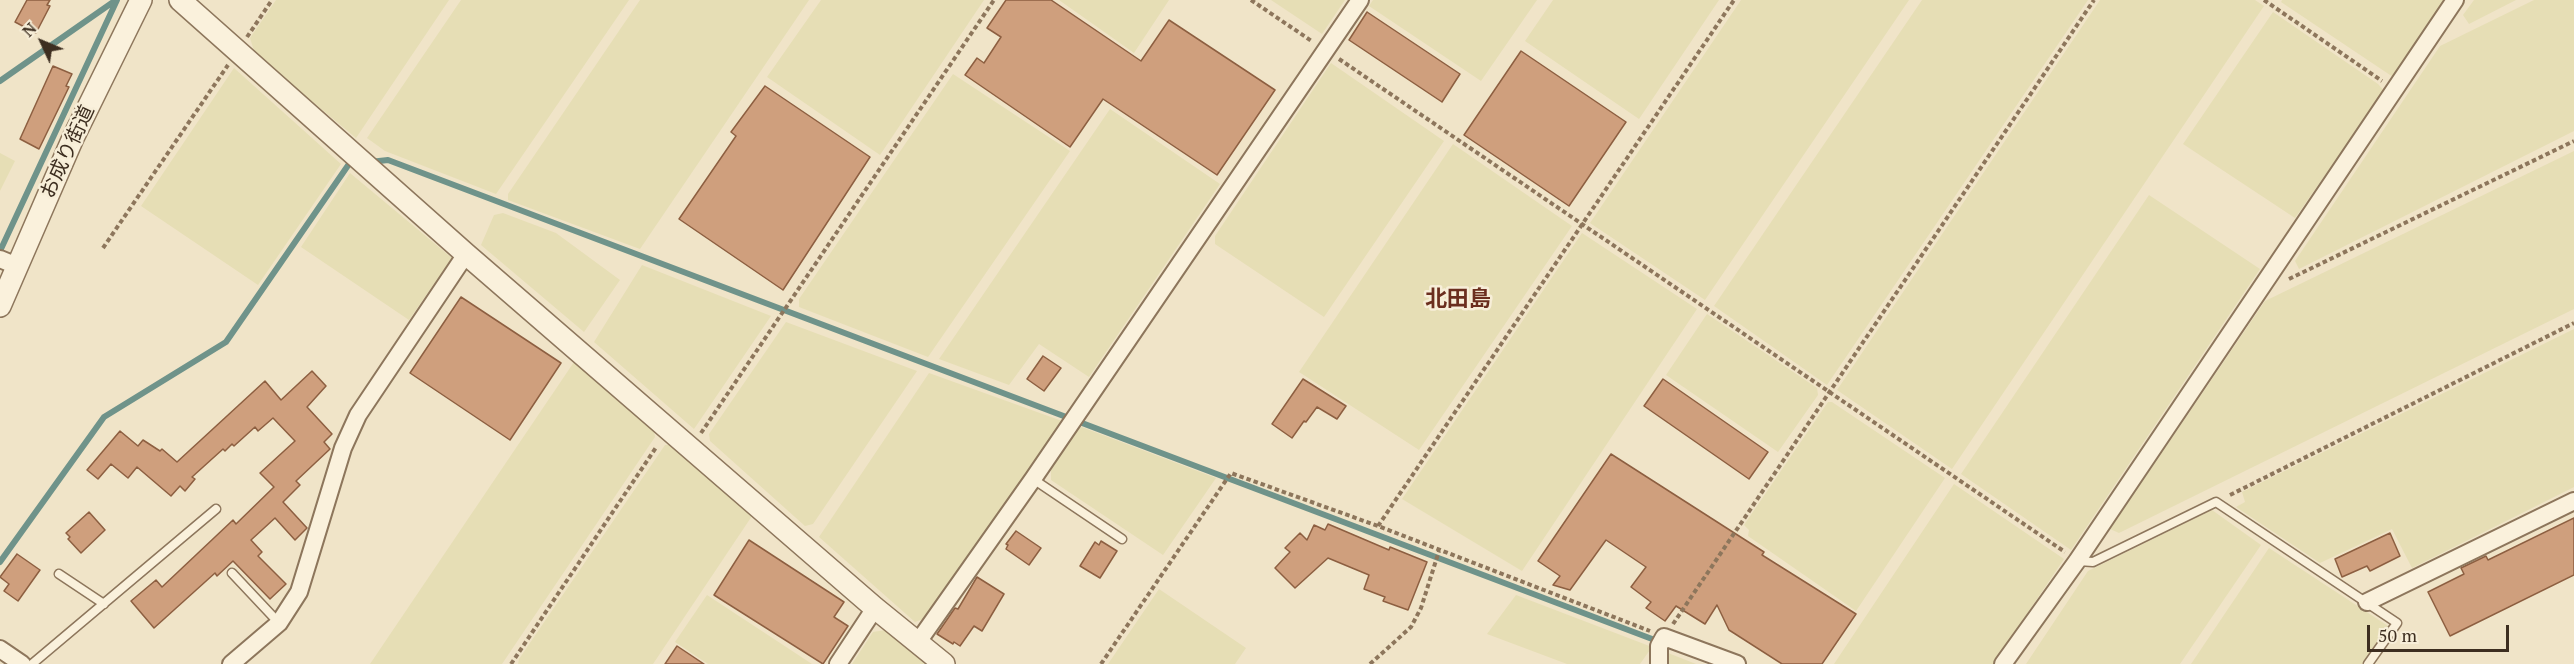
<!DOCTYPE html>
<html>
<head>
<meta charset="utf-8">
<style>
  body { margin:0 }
  #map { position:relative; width:2574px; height:664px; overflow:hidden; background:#f0e4c8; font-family:"PT Serif",serif }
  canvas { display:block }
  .north { position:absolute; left:12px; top:12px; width:60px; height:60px; -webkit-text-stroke:4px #f7eed8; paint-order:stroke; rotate:314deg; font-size:16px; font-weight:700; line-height:24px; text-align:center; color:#3d2e20 }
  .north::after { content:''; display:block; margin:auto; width:21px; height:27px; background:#3d2e20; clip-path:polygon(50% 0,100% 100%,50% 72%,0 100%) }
  .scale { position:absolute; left:2367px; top:625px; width:142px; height:27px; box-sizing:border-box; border:3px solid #3d2e20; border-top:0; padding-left:8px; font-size:18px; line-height:21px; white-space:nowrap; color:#3d2e20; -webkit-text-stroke:4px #f7eed8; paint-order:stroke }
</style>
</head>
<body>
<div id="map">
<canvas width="2574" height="664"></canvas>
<div class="north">N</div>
<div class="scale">50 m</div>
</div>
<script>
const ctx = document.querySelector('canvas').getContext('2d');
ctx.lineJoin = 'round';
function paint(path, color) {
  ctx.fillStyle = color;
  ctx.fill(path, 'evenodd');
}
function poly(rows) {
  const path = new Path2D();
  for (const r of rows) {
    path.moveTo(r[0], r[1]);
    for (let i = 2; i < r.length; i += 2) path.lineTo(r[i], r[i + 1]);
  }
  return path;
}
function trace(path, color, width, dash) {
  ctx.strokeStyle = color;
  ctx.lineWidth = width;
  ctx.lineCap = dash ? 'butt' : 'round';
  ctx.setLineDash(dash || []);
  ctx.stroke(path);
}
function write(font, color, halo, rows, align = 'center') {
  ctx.font = font + ' "PT Serif","Noto Sans JP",serif';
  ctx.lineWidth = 5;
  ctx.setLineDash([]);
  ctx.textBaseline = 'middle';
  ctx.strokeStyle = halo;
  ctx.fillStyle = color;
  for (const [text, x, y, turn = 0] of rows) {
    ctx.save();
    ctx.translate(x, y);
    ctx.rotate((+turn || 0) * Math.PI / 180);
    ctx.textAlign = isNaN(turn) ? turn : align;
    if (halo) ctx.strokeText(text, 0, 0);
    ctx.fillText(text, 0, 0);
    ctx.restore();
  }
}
const farmland = poly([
  [276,0,449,0,356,138,255,54,250,38],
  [461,0,629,0,496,194,385,151,367,138],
  [640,0,809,0,640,249,508,200,508,194],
  [821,0,984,0,880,155,767,77],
  [1059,0,1169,0,1134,53],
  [1271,0,1345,0,1322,34],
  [1373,0,1537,0,1481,81,1369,6],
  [1553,0,1719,0,1639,119,1525,41],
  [1741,0,1909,0,1705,300,1590,223],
  [1922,0,2088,0,1827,385,1714,306],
  [2100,0,2255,0,2264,6,1952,469,1837,390],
  [2282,0,2445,0,2393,77,2281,2],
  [2474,0,2516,0,2469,24,2463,15],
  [2534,0,2574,0,2574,131,2299,269,2295,261,2440,46],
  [2273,12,2378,84,2384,91,2295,218,2183,144],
  [1331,63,1444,141,1324,317,1215,244,1215,236],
  [234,68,341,164,258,285,141,206],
  [953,74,1070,151,928,357,799,307,799,299],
  [1110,109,1220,184,1089,377,1039,344,1009,385,939,359],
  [1453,144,1572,226,1419,450,1299,372],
  [2574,151,2574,309,2119,533,2110,529,2265,301],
  [0,153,15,161,0,191],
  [350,173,452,258,409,320,301,247],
  [2149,195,2260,269,2071,550,1961,474],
  [503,213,556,233,620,280,584,332,481,245,494,215],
  [1582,233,1697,309,1522,571,1402,499],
  [642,265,771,316,694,429,594,342],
  [1707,314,1817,388,1818,395,1778,452,1666,375],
  [786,322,917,371,813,524,805,526,710,441,709,434],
  [2574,329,2574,487,2412,568,2392,529,2320,563,2236,507,2245,502,2242,492],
  [574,362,654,431,655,437,502,664,370,664],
  [929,373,1062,421,926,618,915,622,819,537],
  [1828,402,1832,402,1945,478,1856,611,1748,536,1749,530,1744,525],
  [1079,426,1216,478,1163,555,1051,480,1051,470],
  [665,445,671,445,752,516,653,664,518,664,519,659],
  [1954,484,2064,559,1993,664,1834,664],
  [2212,510,2261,545,2180,664,2026,664,2088,571],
  [2269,548,2388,626,2362,664,2191,664],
  [1159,589,1246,648,1235,664,1108,664],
  [707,595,812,664,708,664,675,642],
  [1516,595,1652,647,1640,664,1567,664,1487,634],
  [886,630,926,664,852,664,873,632],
  [1663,651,1696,664,1664,664]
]);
const stream = poly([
  [0,81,116,0],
  [370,162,388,160,1660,642],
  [0,251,117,0],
  [0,562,104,417,226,342,349,164,356,163]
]);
const building = poly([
  [27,0,50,0,47,5,50,6,36,33,15,22,27,0],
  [1006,0,1051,0,1141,61,1169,20,1275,90,1217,175,1103,99,1070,147,965,75,977,58,984,63,1001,37,987,28,1006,0],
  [1367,12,1460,74,1442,102,1349,40,1367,12],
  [1521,51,1626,122,1569,206,1464,135,1521,51],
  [53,66,72,74,66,86,69,87,39,149,20,139,53,66],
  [765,86,870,157,783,290,679,219,736,136,731,132,765,86],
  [461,297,561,363,510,440,410,373,461,297],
  [1043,356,1061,368,1044,391,1027,379,1043,356],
  [312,371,326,386,307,407,332,434,324,442,330,449,296,481,300,485,283,502,307,528,295,540,275,518,251,540,262,552,258,556,286,584,270,599,233,561,217,576,215,573,154,628,131,601,156,580,162,587,233,520,236,524,274,487,260,473,295,441,273,418,258,431,255,427,234,446,232,444,225,451,223,449,192,477,195,479,185,491,180,486,171,496,137,467,128,478,111,464,98,479,87,470,120,431,138,446,143,440,160,451,162,449,177,462,265,381,281,400,312,371],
  [1303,379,1346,406,1337,419,1317,407,1306,422,1304,421,1292,438,1272,424,1303,379],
  [1663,379,1768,452,1749,479,1644,406,1663,379],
  [1611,454,1764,552,1762,555,1856,614,1822,664,1782,664,1729,630,1717,605,1705,624,1676,606,1665,621,1646,608,1651,602,1631,587,1646,567,1606,540,1570,590,1553,585,1560,576,1538,561,1611,454],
  [89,512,105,530,81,553,68,539,70,537,66,533,89,512],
  [2574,518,2574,575,2450,636,2428,592,2464,574,2461,568,2486,556,2488,560,2574,518],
  [1328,524,1389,550,1390,547,1427,562,1408,610,1383,601,1385,597,1364,589,1369,575,1328,558,1295,588,1275,568,1290,552,1285,548,1300,533,1307,540,1314,525,1325,530,1328,524],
  [1016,531,1041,548,1029,565,1006,549,1008,545,1006,544,1016,531],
  [2390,533,2400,556,2370,571,2367,566,2342,577,2335,559,2390,533],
  [749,540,844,602,834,617,848,626,823,664,714,595,749,540],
  [1101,541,1117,551,1100,578,1080,566,1095,542,1099,545,1101,541],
  [17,554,40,570,18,601,4,591,9,584,0,577,17,554],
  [977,577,1004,594,982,631,974,626,960,646,954,642,953,644,937,634,955,608,958,609,977,577],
  [677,646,704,664,665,664,677,646]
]);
const path = poly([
  [1251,0,1313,42],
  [2264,0,2382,81],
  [247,37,272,0],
  [1339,59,2065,552],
  [103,248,228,65],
  [2289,279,2574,141],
  [701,433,994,0],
  [2230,495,2574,323],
  [1378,526,1734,0],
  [1673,624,2094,0],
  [511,664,657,446],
  [1101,664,1231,473,1378,526,1650,631],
  [1370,664,1411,627,1421,608,1439,551]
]);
const service = poly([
  [1033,479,1122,539],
  [2078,561,2093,562,2216,502,2397,623,2368,664],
  [232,573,279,623],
  [59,574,104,604],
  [32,664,216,509]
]);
const minor = poly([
  [0,259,17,266],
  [2367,602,2574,501],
  [918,642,1033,479,1360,0],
  [0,649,22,664],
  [231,664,279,623,299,592,343,448,358,415,466,254],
  [838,664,875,608],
  [1659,664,1659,646,1664,637,1737,664],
  [2003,664,2077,561,2455,0]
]);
const tertiary = poly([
  [180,0,466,254,875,608,944,664],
  [0,306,73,138,141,0]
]);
const streetNames = [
  ["お成り街道",68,152,-65]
];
const quarterNames = [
  ["北田島",1458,300]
];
paint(farmland, '#e6deb5');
trace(stream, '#6f938a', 6);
paint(building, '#cf9f7d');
trace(building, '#8d5f41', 1.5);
trace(service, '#8d765c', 11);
trace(minor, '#8d765c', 20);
trace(tertiary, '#8d765c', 24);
trace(path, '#8d765c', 4, [4.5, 3]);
trace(service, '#faf1dc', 8);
trace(minor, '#faf1dc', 16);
trace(tertiary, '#faf1dc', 21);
write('20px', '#3d2e20', '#f7eed8', streetNames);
write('bold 22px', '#6b2e1e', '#f7eed8', quarterNames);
</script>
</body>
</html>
